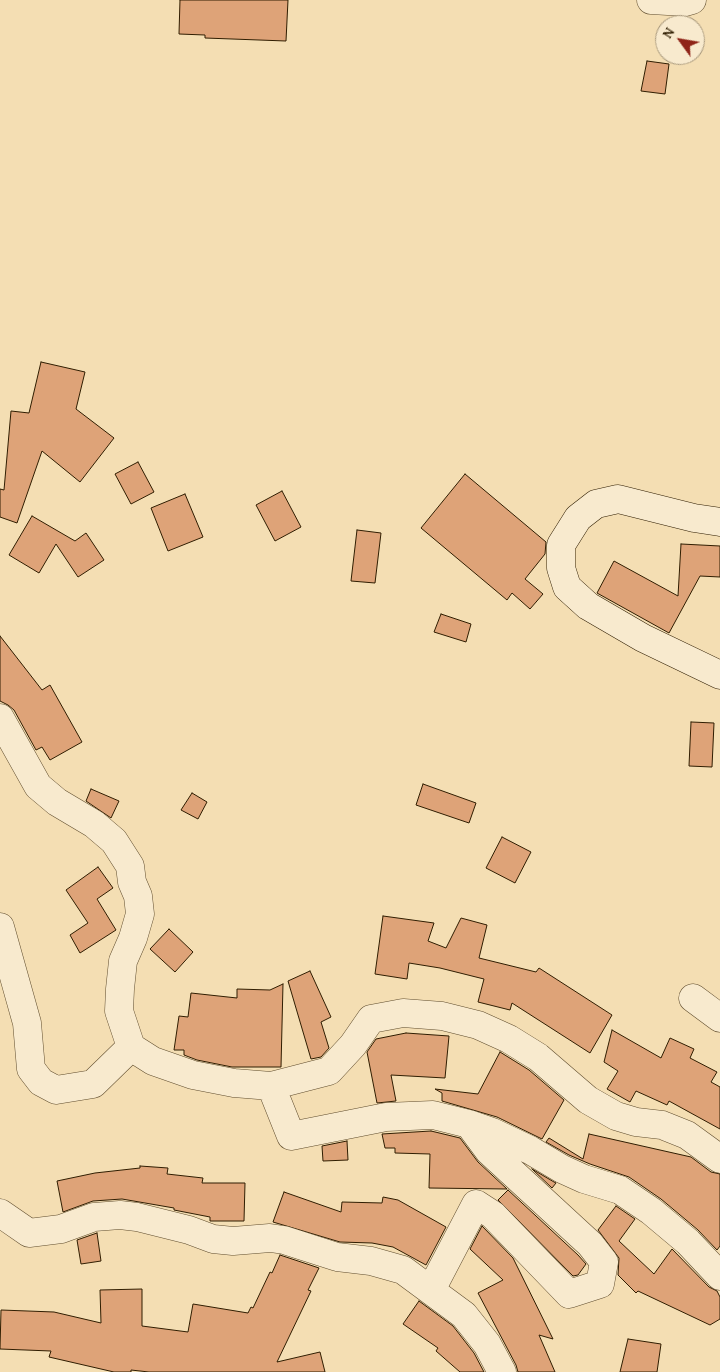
<!DOCTYPE html>
<html>
<head>
<meta charset="utf-8">
<style>
  body { margin:0 }
  #map { position:relative; width:720px; height:1372px; overflow:hidden; background:#f4deb3; font-family:"Gentium Book Plus",serif }
  canvas { display:block }
  .north { position:absolute; left:655px; top:15px; width:50px; height:50px; box-sizing:border-box; background:#f8eace; border:1px solid #a8987c; border-radius:50%; rotate:302deg; font-size:14px; font-weight:700; line-height:20px; text-align:center; color:#2f1d01 }
  .north::after { content:''; display:block; margin:auto; width:18px; height:22px; background:#8f2418; clip-path:polygon(50% 0,100% 100%,50% 72%,0 100%) }
</style>
</head>
<body>
<div id="map">
<canvas width="720" height="1372"></canvas>
<div class="north">N</div>
</div>
<script>
const ctx = document.querySelector('canvas').getContext('2d');
ctx.lineJoin = 'round';
function paint(path, color) {
  ctx.fillStyle = color;
  ctx.fill(path, 'evenodd');
}
function poly(rows) {
  const path = new Path2D();
  for (const r of rows) {
    path.moveTo(r[0], r[1]);
    for (let i = 2; i < r.length; i += 2) path.lineTo(r[i], r[i + 1]);
  }
  return path;
}
function trace(path, color, width, dash) {
  ctx.strokeStyle = color;
  ctx.lineWidth = width;
  ctx.lineCap = dash ? 'butt' : 'round';
  ctx.setLineDash(dash || []);
  ctx.stroke(path);
}
const building = poly([
  [180,0,288,0,286,41,205,38,205,35,179,34,180,0],
  [647,61,669,64,665,94,641,91,647,61],
  [41,362,85,372,76,409,114,438,80,482,42,451,17,523,0,517,0,489,4,490,11,411,29,413,41,362],
  [138,462,154,492,131,504,115,474,138,462],
  [465,474,546,542,545,554,525,579,543,594,530,609,512,593,507,600,421,528,465,474],
  [282,491,301,527,275,541,256,505,282,491],
  [185,494,203,537,168,551,151,508,185,494],
  [32,516,75,541,86,533,104,560,78,577,56,544,39,573,9,555,32,516],
  [357,530,381,533,375,583,351,581,357,530],
  [681,544,720,546,720,577,700,576,669,633,597,593,614,561,678,596,681,544],
  [441,614,471,624,466,642,434,632,441,614],
  [0,636,42,690,50,685,82,742,50,760,42,747,36,750,14,710,8,705,0,701,0,636],
  [691,722,714,723,712,767,689,766,691,722],
  [423,784,476,803,469,823,416,805,423,784],
  [91,789,119,801,111,818,86,801,91,789],
  [192,793,207,802,198,819,181,810,192,793],
  [502,837,531,852,515,883,486,868,502,837],
  [98,867,113,888,97,899,116,930,80,953,70,935,88,923,66,890,98,867],
  [383,916,434,923,428,941,446,948,461,918,487,925,479,958,536,972,539,968,612,1015,590,1053,512,1003,510,1010,478,1002,484,979,440,968,409,963,407,979,375,974,383,916],
  [169,929,193,952,175,972,150,949,169,929],
  [310,971,331,1017,321,1022,329,1048,321,1057,311,1059,288,981,310,971],
  [283,984,281,1067,232,1067,197,1060,184,1055,184,1050,174,1050,179,1016,188,1017,191,993,237,998,237,989,270,990,283,984],
  [612,1030,661,1058,670,1038,694,1049,690,1058,717,1072,711,1082,720,1087,720,1129,669,1101,667,1105,636,1091,630,1102,607,1089,618,1071,604,1062,612,1030],
  [406,1033,449,1036,445,1078,391,1075,396,1101,377,1103,367,1052,376,1039,406,1033],
  [500,1052,529,1070,564,1100,542,1139,497,1117,442,1101,442,1093,435,1089,478,1094,500,1052],
  [431,1131,460,1138,478,1162,507,1189,429,1188,430,1154,395,1153,395,1148,385,1148,382,1134,431,1131],
  [589,1134,691,1157,711,1172,720,1174,720,1246,717,1250,698,1230,661,1199,629,1177,590,1164,569,1155,546,1142,549,1138,583,1159,589,1134],
  [347,1141,348,1160,323,1161,322,1146,347,1141],
  [140,1166,168,1168,167,1174,203,1178,202,1183,245,1183,244,1221,210,1221,210,1217,174,1210,174,1208,122,1199,93,1201,63,1212,57,1181,95,1173,140,1168,140,1166],
  [532,1169,554,1182,556,1183,552,1188,532,1169],
  [508,1190,578,1255,586,1264,578,1275,573,1276,498,1200,508,1190],
  [284,1192,341,1212,342,1202,382,1203,383,1197,398,1200,446,1227,426,1265,393,1247,372,1243,340,1242,273,1222,284,1192],
  [616,1206,635,1219,619,1241,654,1274,672,1249,709,1287,717,1291,720,1297,720,1319,710,1325,638,1291,636,1293,618,1275,619,1258,598,1230,616,1206],
  [482,1226,513,1258,553,1339,539,1335,555,1372,518,1372,516,1365,478,1293,503,1280,470,1249,482,1226],
  [97,1233,101,1261,81,1264,77,1240,97,1233],
  [280,1255,319,1268,308,1290,311,1291,277,1362,320,1352,325,1372,149,1372,131,1370,131,1372,114,1372,49,1357,51,1351,0,1349,1,1310,54,1312,101,1323,100,1290,142,1289,142,1326,188,1332,193,1304,248,1313,251,1307,253,1308,270,1272,272,1273,280,1255],
  [419,1301,453,1326,474,1353,484,1372,460,1372,436,1351,438,1348,403,1324,419,1301],
  [628,1339,661,1344,657,1372,620,1372,628,1339]
]);
const street = poly([
  [651,0,685,2,692,0],
  [0,718,38,786,57,802,94,824,114,841,130,866,132,882,138,896,140,914,133,938,123,961,120,989,119,1011,131,1047,153,1061,193,1075,234,1083,271,1086,329,1071,353,1045,371,1019,403,1013,442,1016,478,1025,509,1039,538,1057,588,1100,616,1116,636,1122,662,1125,687,1135,720,1159],
  [0,927,27,1023,31,1069,41,1082,56,1090,93,1084,131,1047],
  [693,998,720,1018],
  [271,1086,291,1136,386,1117,433,1115,469,1124,492,1132,530,1150,562,1169,584,1179,620,1190,651,1211,688,1242,720,1276],
  [0,1213,29,1233,61,1229,94,1217,120,1215,137,1217,189,1230,213,1239,233,1241,270,1238,284,1240,337,1257,371,1261,403,1270,464,1315,487,1344,502,1372],
  [431,1290,476,1204,493,1215,569,1294,600,1284,604,1262,590,1244,489,1151,469,1124]
]);
const secondary = poly([
  [720,522,694,518,618,499,596,504,578,518,561,545,561,568,567,587,588,606,643,638,720,675]
]);
paint(building, '#dea378');
trace(building, '#2f1d01', 1);
trace(street, '#604d2e', 29);
trace(secondary, '#2f1d01', 29);
trace(street, '#f8eace', 28);
trace(secondary, '#f8eace', 28);
</script>
</body>
</html>
